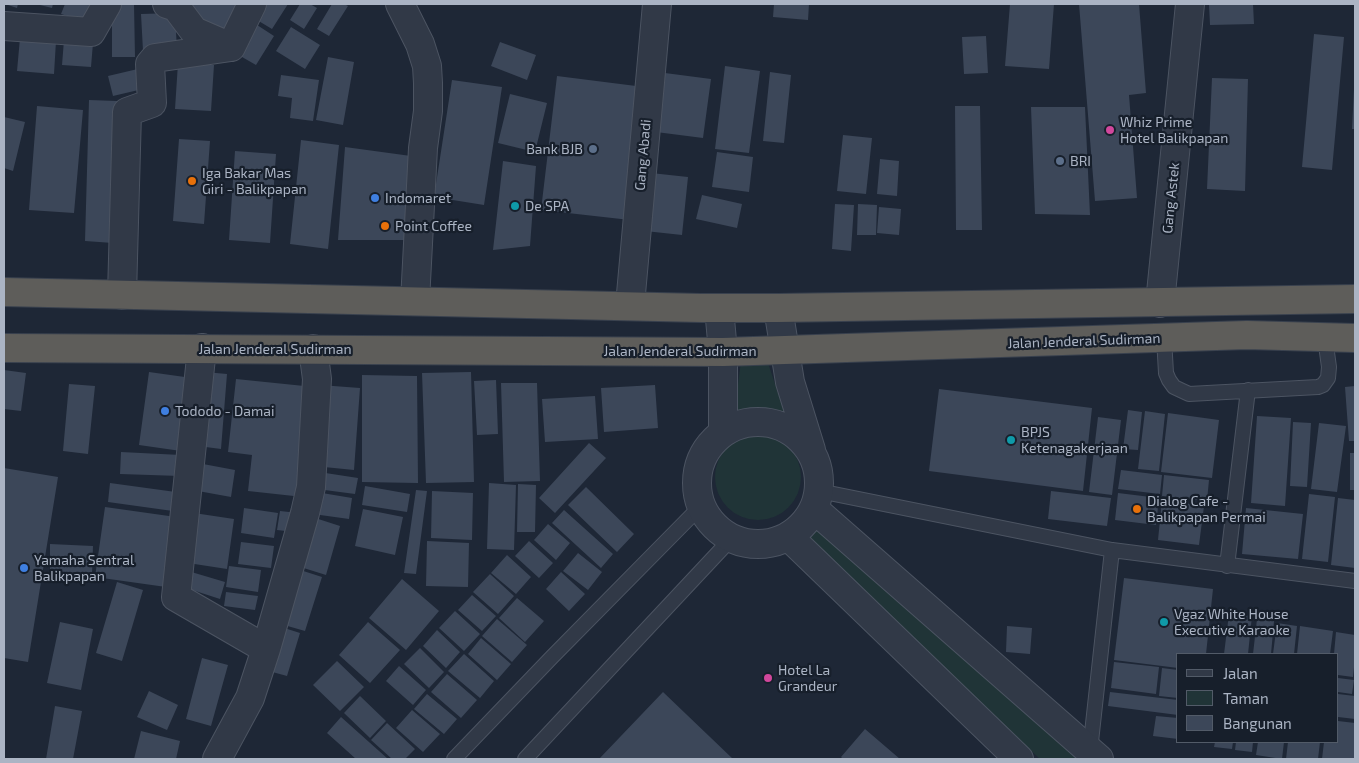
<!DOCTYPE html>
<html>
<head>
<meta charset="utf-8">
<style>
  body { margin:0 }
  #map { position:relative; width:1359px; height:763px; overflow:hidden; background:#1e2736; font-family:"Exo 2",sans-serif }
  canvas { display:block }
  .frame { position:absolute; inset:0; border:5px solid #abb4c4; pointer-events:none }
  .legend { position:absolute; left:1176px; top:653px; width:162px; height:90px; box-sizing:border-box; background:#171f2b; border:1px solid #525b68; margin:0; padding:6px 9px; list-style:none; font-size:15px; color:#abb4c4 }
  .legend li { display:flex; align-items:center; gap:10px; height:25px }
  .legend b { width:25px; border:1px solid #525b68 }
</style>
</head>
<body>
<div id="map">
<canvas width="1359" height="763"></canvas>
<div class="frame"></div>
<ul class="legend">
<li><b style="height:6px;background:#313947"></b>Jalan</li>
<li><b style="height:14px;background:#203437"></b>Taman</li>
<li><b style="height:14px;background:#3c4759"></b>Bangunan</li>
</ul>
</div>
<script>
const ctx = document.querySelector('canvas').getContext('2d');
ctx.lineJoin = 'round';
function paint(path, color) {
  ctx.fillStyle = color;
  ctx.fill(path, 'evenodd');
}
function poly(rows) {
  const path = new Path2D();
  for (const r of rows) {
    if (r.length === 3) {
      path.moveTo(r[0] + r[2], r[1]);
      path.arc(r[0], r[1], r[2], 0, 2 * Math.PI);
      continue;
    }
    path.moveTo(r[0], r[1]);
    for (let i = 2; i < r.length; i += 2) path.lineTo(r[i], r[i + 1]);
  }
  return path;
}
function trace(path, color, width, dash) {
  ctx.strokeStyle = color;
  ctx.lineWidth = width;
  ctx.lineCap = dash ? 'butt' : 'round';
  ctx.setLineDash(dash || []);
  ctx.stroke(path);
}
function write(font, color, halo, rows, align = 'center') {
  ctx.font = font + ' "Exo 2",sans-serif';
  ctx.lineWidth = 4.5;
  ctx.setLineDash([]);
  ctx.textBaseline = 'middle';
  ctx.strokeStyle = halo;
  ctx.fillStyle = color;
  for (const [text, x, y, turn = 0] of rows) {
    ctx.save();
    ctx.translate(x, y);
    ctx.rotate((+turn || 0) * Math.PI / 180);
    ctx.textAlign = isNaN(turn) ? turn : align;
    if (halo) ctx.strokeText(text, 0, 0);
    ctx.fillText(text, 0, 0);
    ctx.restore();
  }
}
const green = poly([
  [767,360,787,420,770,412,752,412,734,416,741,361],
  [758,477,43],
  [817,527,1079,759,1040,759,815,549,808,539,810,533]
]);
const building = poly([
  [5,4,18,4,17,8],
  [36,4,53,4,52,8],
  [65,4,99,4,92,24,61,14],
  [112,4,134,4,135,57,112,57],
  [190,4,243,4,226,35,185,13],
  [260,4,288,4,272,29,252,17],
  [300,4,310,4,317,8,304,29,290,20],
  [332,4,344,4,348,6,329,36,317,29],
  [774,4,809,4,808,20,773,17],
  [1010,4,1054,4,1049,69,1005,66],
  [1079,4,1095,4,1095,5,1139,4,1146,93,1129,95,1137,198,1095,201],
  [1209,4,1253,4,1254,24,1210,25],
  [175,13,177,50,143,51,141,14],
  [254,23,274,36,256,65,235,53],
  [291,27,320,45,305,69,276,51],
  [1314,34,1344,37,1332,170,1302,167],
  [986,36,988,73,964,74,962,37],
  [20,38,56,41,54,74,17,71],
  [64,40,93,43,91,67,62,65],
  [500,42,536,55,527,80,491,66],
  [328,57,354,62,343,125,316,120],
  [178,63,214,65,211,111,175,109],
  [725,66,760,71,749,153,715,149],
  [142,68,147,88,113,96,108,76],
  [770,72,791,75,784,143,763,141],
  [665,73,711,79,703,138,656,132],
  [281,75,319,80,313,121,290,118,292,98,278,96],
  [557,76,644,87,630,220,541,210],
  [1212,78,1248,79,1245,191,1207,189],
  [452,80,502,87,484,205,434,197],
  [1354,89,1355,89,1355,129,1352,129],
  [510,94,547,103,535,152,498,143],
  [89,100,117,101,113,243,85,241],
  [37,106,83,110,74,213,29,210],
  [955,106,980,106,982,230,956,230],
  [1031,107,1085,107,1090,215,1035,214],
  [4,117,25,122,13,171,4,168],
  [843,135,872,138,866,194,837,191],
  [179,139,210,141,204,224,173,221],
  [301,140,339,145,328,249,290,244],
  [345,147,411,156,405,240,338,240],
  [235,151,276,154,270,243,229,240],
  [717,152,753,157,749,192,712,187],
  [880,159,899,161,897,196,877,194],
  [503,161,536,166,530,246,493,250],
  [651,173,688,177,682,235,645,231],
  [702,195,742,204,737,228,696,219],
  [835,204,854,205,851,251,832,249],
  [858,204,877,205,876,235,857,235],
  [879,207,901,209,899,235,877,233],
  [4,370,26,373,21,411,4,409],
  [149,372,192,378,181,451,139,445],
  [205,372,227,374,221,449,198,446],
  [471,372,474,482,426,483,422,373],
  [362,375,417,376,418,483,362,482],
  [236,379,314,387,303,497,248,491,252,455,228,452],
  [496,380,498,434,477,435,474,381],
  [501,383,537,383,540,481,504,482],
  [69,384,95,386,88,454,63,451],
  [320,385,360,388,354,470,314,466],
  [655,385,658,428,604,432,601,388],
  [1355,386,1355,441,1349,441,1345,387],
  [939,389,1092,408,1083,491,929,471],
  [595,396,598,439,545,442,542,399],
  [1128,410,1142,412,1138,450,1123,449],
  [1145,411,1165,414,1159,471,1138,469],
  [1168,413,1219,420,1212,478,1161,472],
  [1257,416,1291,418,1285,506,1251,503],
  [1098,417,1121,420,1112,495,1089,492],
  [1293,422,1311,423,1307,487,1290,486],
  [1319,423,1346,426,1337,492,1311,489],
  [589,443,606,458,555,513,539,498],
  [121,452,181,455,180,476,120,474],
  [1350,453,1355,453,1355,490,1350,490],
  [203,464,235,470,231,497,198,491],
  [4,468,58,477,28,662,4,658],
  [1121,470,1162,475,1160,494,1118,489],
  [319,472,358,478,355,494,317,489],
  [1164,475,1209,480,1207,501,1162,496],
  [110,483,183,493,180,512,108,502],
  [489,483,516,485,514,550,487,549],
  [518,484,536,485,535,532,517,532],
  [365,486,410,494,407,512,362,505],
  [586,487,634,534,617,552,568,505],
  [416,490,427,491,416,574,404,573],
  [432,491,473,493,472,540,431,538],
  [1051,491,1111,498,1107,526,1048,519],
  [316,492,352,498,349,519,313,514],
  [1118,493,1159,498,1156,525,1115,520],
  [1309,494,1335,497,1328,562,1302,559],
  [1338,498,1355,500,1355,568,1331,565],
  [1162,500,1204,506,1199,545,1158,540],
  [105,507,176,517,166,587,95,577],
  [244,508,278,513,274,538,241,533],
  [1246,508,1303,514,1298,559,1242,554],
  [363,509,403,517,395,555,355,546],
  [564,510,613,554,601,568,552,523],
  [280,511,298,513,295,532,277,530],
  [194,513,234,519,227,569,188,563],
  [309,516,340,526,326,575,294,565],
  [548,524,570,543,556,560,534,540],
  [427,541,469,543,468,587,426,586],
  [529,541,553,563,539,578,515,556],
  [241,542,274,546,271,568,238,564],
  [50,544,93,546,92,575,50,574],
  [578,553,602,572,588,590,563,571],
  [507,555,531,577,516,594,491,573],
  [229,566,261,570,258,592,226,587],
  [294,568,322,577,305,631,277,623],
  [188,571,225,582,220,599,183,587],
  [561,572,585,594,569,611,546,589],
  [490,574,514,596,498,614,473,592],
  [1124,578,1213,589,1206,654,1178,654,1178,668,1114,660],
  [402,579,439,611,406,650,369,618],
  [117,582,143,590,122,661,96,653],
  [226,592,258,596,255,610,224,606],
  [472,595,496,616,482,631,458,610],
  [517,598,544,621,525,642,499,618],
  [455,611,480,634,464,651,439,628],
  [1229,614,1252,616,1248,654,1224,654],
  [497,619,527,645,512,662,482,636],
  [1257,619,1274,621,1271,654,1253,654],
  [60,622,93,629,81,690,47,683],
  [368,622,400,650,370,683,339,655],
  [1277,623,1297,626,1294,654,1273,654],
  [278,626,300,633,287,676,265,670],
  [1007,626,1032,628,1030,654,1006,652],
  [1300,626,1333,631,1330,654,1297,654],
  [437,630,460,652,446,668,423,646],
  [1336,632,1355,635,1355,658,1353,677,1338,675,1338,654,1334,654],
  [481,638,511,664,497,680,468,654],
  [420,648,444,672,429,688,404,664],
  [464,654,494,681,480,698,448,671],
  [202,658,228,665,211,726,186,719],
  [337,661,364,687,340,711,313,685],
  [1114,662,1159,667,1156,694,1111,688],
  [399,666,426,690,413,705,386,681],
  [1162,668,1178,670,1178,698,1159,696],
  [447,674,477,700,461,718,431,692],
  [1338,678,1354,680,1352,694,1338,692],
  [149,691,178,705,167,730,137,717],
  [663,692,733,759,599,759],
  [1110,692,1178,700,1178,715,1108,706],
  [427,694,457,719,444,734,414,709],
  [1338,694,1355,696,1355,719,1338,717],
  [360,696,386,721,370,738,344,713],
  [55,706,82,711,73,759,46,759],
  [412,710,440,734,423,752,396,728],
  [1156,716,1178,718,1178,739,1153,736],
  [341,717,388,759,356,759,327,733],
  [1338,721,1355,723,1355,759,1322,759,1324,742,1338,742],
  [387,723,415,749,405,759,392,759,371,740],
  [865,729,900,759,843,759,841,757],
  [141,731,180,741,176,759,134,759],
  [1215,742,1233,742,1232,749,1214,747],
  [1236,742,1253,742,1252,752,1235,750],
  [1258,742,1284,742,1282,759,1256,755],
  [1288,742,1320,742,1318,759,1286,759]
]);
const service = poly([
  [1164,338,1166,373,1169,380,1174,387,1189,394,1318,387,1323,385,1328,378,1329,367,1325,338],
  [819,491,1112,550,1355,581],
  [1227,566,1248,390],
  [1090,751,1112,550],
  [454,759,552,657,700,507],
  [525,759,731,539]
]);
const minor = poly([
  [400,4,420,44,427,66,428,83,428,111,423,148,415,301],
  [4,26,91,32,107,4],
  [231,47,252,4],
  [122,295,127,112,152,103,150,64,155,58,231,47,194,31,176,7,167,4],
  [1160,303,1190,4],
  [630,305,657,4],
  [719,308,723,352,723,432],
  [778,308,790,382,811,450],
  [202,348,176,597,266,649,250,698,217,759],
  [758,483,61],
  [814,509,1099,759],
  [789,537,1019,759],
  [266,649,305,513,311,487,317,379,313,349]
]);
const trunk = poly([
  [4,292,701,308,778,308,1355,299],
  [4,348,723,352,1247,335,1355,338]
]);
const markers = [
  [1110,130,5,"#d1479c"],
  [593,149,5,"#5c6f8a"],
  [1060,161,5,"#5c6f8a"],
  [192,181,5,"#e8710a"],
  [375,198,5,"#3f7fe0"],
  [515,206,5,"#0f9aa8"],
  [385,226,5,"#e8710a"],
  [165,411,5,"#3f7fe0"],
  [1011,440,5,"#0f9aa8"],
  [1137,509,5,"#e8710a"],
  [24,568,5,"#3f7fe0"],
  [1164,622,5,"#0f9aa8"],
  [768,678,5,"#d1479c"]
];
const poiNames = [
  ["Whiz Prime",1120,122],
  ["Hotel Balikpapan",1120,138],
  ["Bank BJB",583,149,"right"],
  ["BRI",1070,161],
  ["Iga Bakar Mas",202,173],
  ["Giri - Balikpapan",202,189],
  ["Indomaret",385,198],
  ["De SPA",525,206],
  ["Point Coffee",395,226],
  ["Tododo - Damai",175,411],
  ["BPJS",1021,432],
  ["Ketenagakerjaan",1021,448],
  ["Dialog Cafe -",1147,501],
  ["Balikpapan Permai",1147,517],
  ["Yamaha Sentral",34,560],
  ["Balikpapan",34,576],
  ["Vgaz White House",1174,614],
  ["Executive Karaoke",1174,630],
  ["Hotel La",778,670],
  ["Grandeur",778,686]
];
const streetNames = [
  ["Gang Abadi",643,155,-85],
  ["Gang Astek",1171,198,-84],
  ["Jalan Jenderal Sudirman",1084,341,-2],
  ["Jalan Jenderal Sudirman",275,349],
  ["Jalan Jenderal Sudirman",680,351]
];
paint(green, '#203437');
paint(building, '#3c4759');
trace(service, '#4c5462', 16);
trace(minor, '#4c5462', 30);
trace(trunk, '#39414e', 30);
trace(service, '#313947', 14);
trace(minor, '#313947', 28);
trace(trunk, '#5e5d5a', 28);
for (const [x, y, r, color] of markers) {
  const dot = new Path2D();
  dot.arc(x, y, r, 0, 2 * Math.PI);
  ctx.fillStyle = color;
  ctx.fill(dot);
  trace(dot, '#171f2b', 2);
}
write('14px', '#abb4c4', '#171f2b', poiNames, 'left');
write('14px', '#abb4c4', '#171f2b', streetNames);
</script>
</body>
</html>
